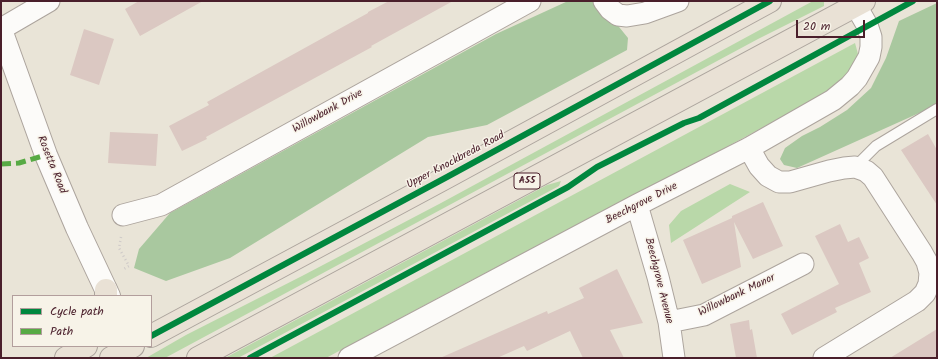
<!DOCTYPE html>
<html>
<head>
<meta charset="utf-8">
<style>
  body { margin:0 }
  #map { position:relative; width:938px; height:359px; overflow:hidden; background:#e9e4d7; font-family:Kalam,sans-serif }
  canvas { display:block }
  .frame { position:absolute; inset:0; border:2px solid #4a1f2b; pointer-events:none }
  .legend { position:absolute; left:12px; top:295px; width:140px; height:52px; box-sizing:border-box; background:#f7f3e8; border:1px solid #b29e9c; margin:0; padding:5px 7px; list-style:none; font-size:12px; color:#4a1f2b }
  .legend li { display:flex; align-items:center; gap:8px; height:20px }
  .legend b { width:20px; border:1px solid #b29e9c }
  .scale { position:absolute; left:796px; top:20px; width:69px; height:18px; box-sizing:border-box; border:2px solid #4a1f2b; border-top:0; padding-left:5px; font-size:12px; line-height:14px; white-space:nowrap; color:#4a1f2b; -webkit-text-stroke:3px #f7f3e8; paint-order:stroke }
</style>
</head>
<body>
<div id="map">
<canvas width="938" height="359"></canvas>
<div class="frame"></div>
<ul class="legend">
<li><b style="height:5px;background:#00873e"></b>Cycle path</li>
<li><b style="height:5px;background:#57aa44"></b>Path</li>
</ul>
<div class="scale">20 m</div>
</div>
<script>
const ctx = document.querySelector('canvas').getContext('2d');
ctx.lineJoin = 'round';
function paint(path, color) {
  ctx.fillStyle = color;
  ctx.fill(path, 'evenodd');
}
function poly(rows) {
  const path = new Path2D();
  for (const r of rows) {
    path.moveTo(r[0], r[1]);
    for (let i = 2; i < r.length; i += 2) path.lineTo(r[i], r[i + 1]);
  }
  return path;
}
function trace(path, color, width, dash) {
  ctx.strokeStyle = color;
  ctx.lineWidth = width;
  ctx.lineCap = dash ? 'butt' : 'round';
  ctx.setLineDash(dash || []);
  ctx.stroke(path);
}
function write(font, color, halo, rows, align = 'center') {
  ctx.font = font + ' Kalam,sans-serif';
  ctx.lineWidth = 3;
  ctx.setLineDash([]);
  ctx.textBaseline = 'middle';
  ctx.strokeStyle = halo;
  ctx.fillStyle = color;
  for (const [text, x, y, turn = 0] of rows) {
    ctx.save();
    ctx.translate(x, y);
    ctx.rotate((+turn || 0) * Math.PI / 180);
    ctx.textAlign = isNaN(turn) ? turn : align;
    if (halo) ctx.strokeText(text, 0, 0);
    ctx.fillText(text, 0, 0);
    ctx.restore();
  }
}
const green = poly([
  [813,1,823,1,824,2,824,6,758,39,165,358,146,358,186,335,302,276,441,203],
  [855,43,858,54,851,71,830,91,658,184,462,285,326,358,270,358],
  [561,181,559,186,238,358,225,358,547,185],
  [730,184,750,192,671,243,669,225,681,211]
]);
const forest = poly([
  [568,1,598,1,628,38,627,50,487,125,428,137,230,258,166,281,134,268,139,249,170,213,496,34],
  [937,3,937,105,797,168,784,165,780,159,785,148,802,136,820,127,847,110,871,88,886,58,899,21]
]);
const building = poly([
  [139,1,203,1,140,36,125,9],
  [389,1,453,1,371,46,372,47,206,137,207,139,182,151,169,126,209,105,207,102,368,13,368,12],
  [84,29,114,39,99,85,70,75],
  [110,132,158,134,156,166,108,163],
  [928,134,937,150,937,205,901,150],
  [763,202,783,246,753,259,734,222,741,267,702,284,683,240,732,218,732,216],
  [840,224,848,242,859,237,869,258,859,263,871,292,835,308,837,312,792,335,781,314,839,284,815,236],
  [617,269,643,323,610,330,624,358,583,358,570,331,527,351,524,346,497,358,440,358,547,311,548,314,584,298,579,288],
  [749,320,750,330,752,329,757,358,736,358,730,324],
  [937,329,937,358,890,358]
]);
const path = poly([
  [121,237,119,248,129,266,122,270]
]);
const service = poly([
  [855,167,876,146,937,109]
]);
const minor = poly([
  [604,1,610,9,618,15,627,16,645,13,678,1],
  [1,29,49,1],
  [749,148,759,166,768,176,779,182,790,182,829,171,844,168,855,167,866,171,873,177,922,253,927,262,930,273,929,284,925,293,917,301,824,358],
  [637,205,658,277,669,322,674,358],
  [123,215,161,205,530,1],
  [669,322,704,315,803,264],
  [349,358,637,205,749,148,833,100,850,86,857,78,869,57,871,47,871,37,867,25,856,6]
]);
const tertiary = poly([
  [1,30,46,155,77,228,109,296]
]);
const trunk = poly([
  [106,296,106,290],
  [151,336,447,177,770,1],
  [66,358,86,346],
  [111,358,133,346],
  [198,358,864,1]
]);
const quiet = poly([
  [1,164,19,163,46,155]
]);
const cycleway = poly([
  [151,336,447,177,770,1],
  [250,358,568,187,597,167,684,123,699,118,913,1]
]);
const shields = [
  [527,181,26]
];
const shieldNames = [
  ["A55",527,181]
];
const streetNames = [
  ["Willowbank Drive",328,112,-29],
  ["Upper Knockbreda Road",456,161,-28],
  ["Rosetta Road",51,165,68],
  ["Beechgrove Drive",642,204,-27],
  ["Beechgrove Avenue",658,281,76],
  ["Willowbank Manor",737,296,-26]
];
paint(green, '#b9d8a9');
paint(forest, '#a9c89f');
paint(building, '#dbc8c2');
trace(service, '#aca49d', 12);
trace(minor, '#aca49d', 23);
trace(tertiary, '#aca49d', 24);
trace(trunk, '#aca49d', 24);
trace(path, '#cfcac8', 2.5, [1, 3]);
trace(service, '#fcfbf9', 10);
trace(minor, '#fcfbf9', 21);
trace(tertiary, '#fcfbf9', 22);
trace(trunk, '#e9e1d5', 22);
trace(quiet, '#57aa44', 5, [10, 5]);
trace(cycleway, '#00873e', 6);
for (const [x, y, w] of shields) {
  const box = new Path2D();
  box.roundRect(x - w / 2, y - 8, w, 16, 3);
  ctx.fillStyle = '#f7f3e8';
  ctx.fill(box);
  trace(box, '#4a1f2b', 1);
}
write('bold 10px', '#4a1f2b', null, shieldNames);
write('11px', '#4a1f2b', '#f7f3e8', streetNames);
</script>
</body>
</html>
